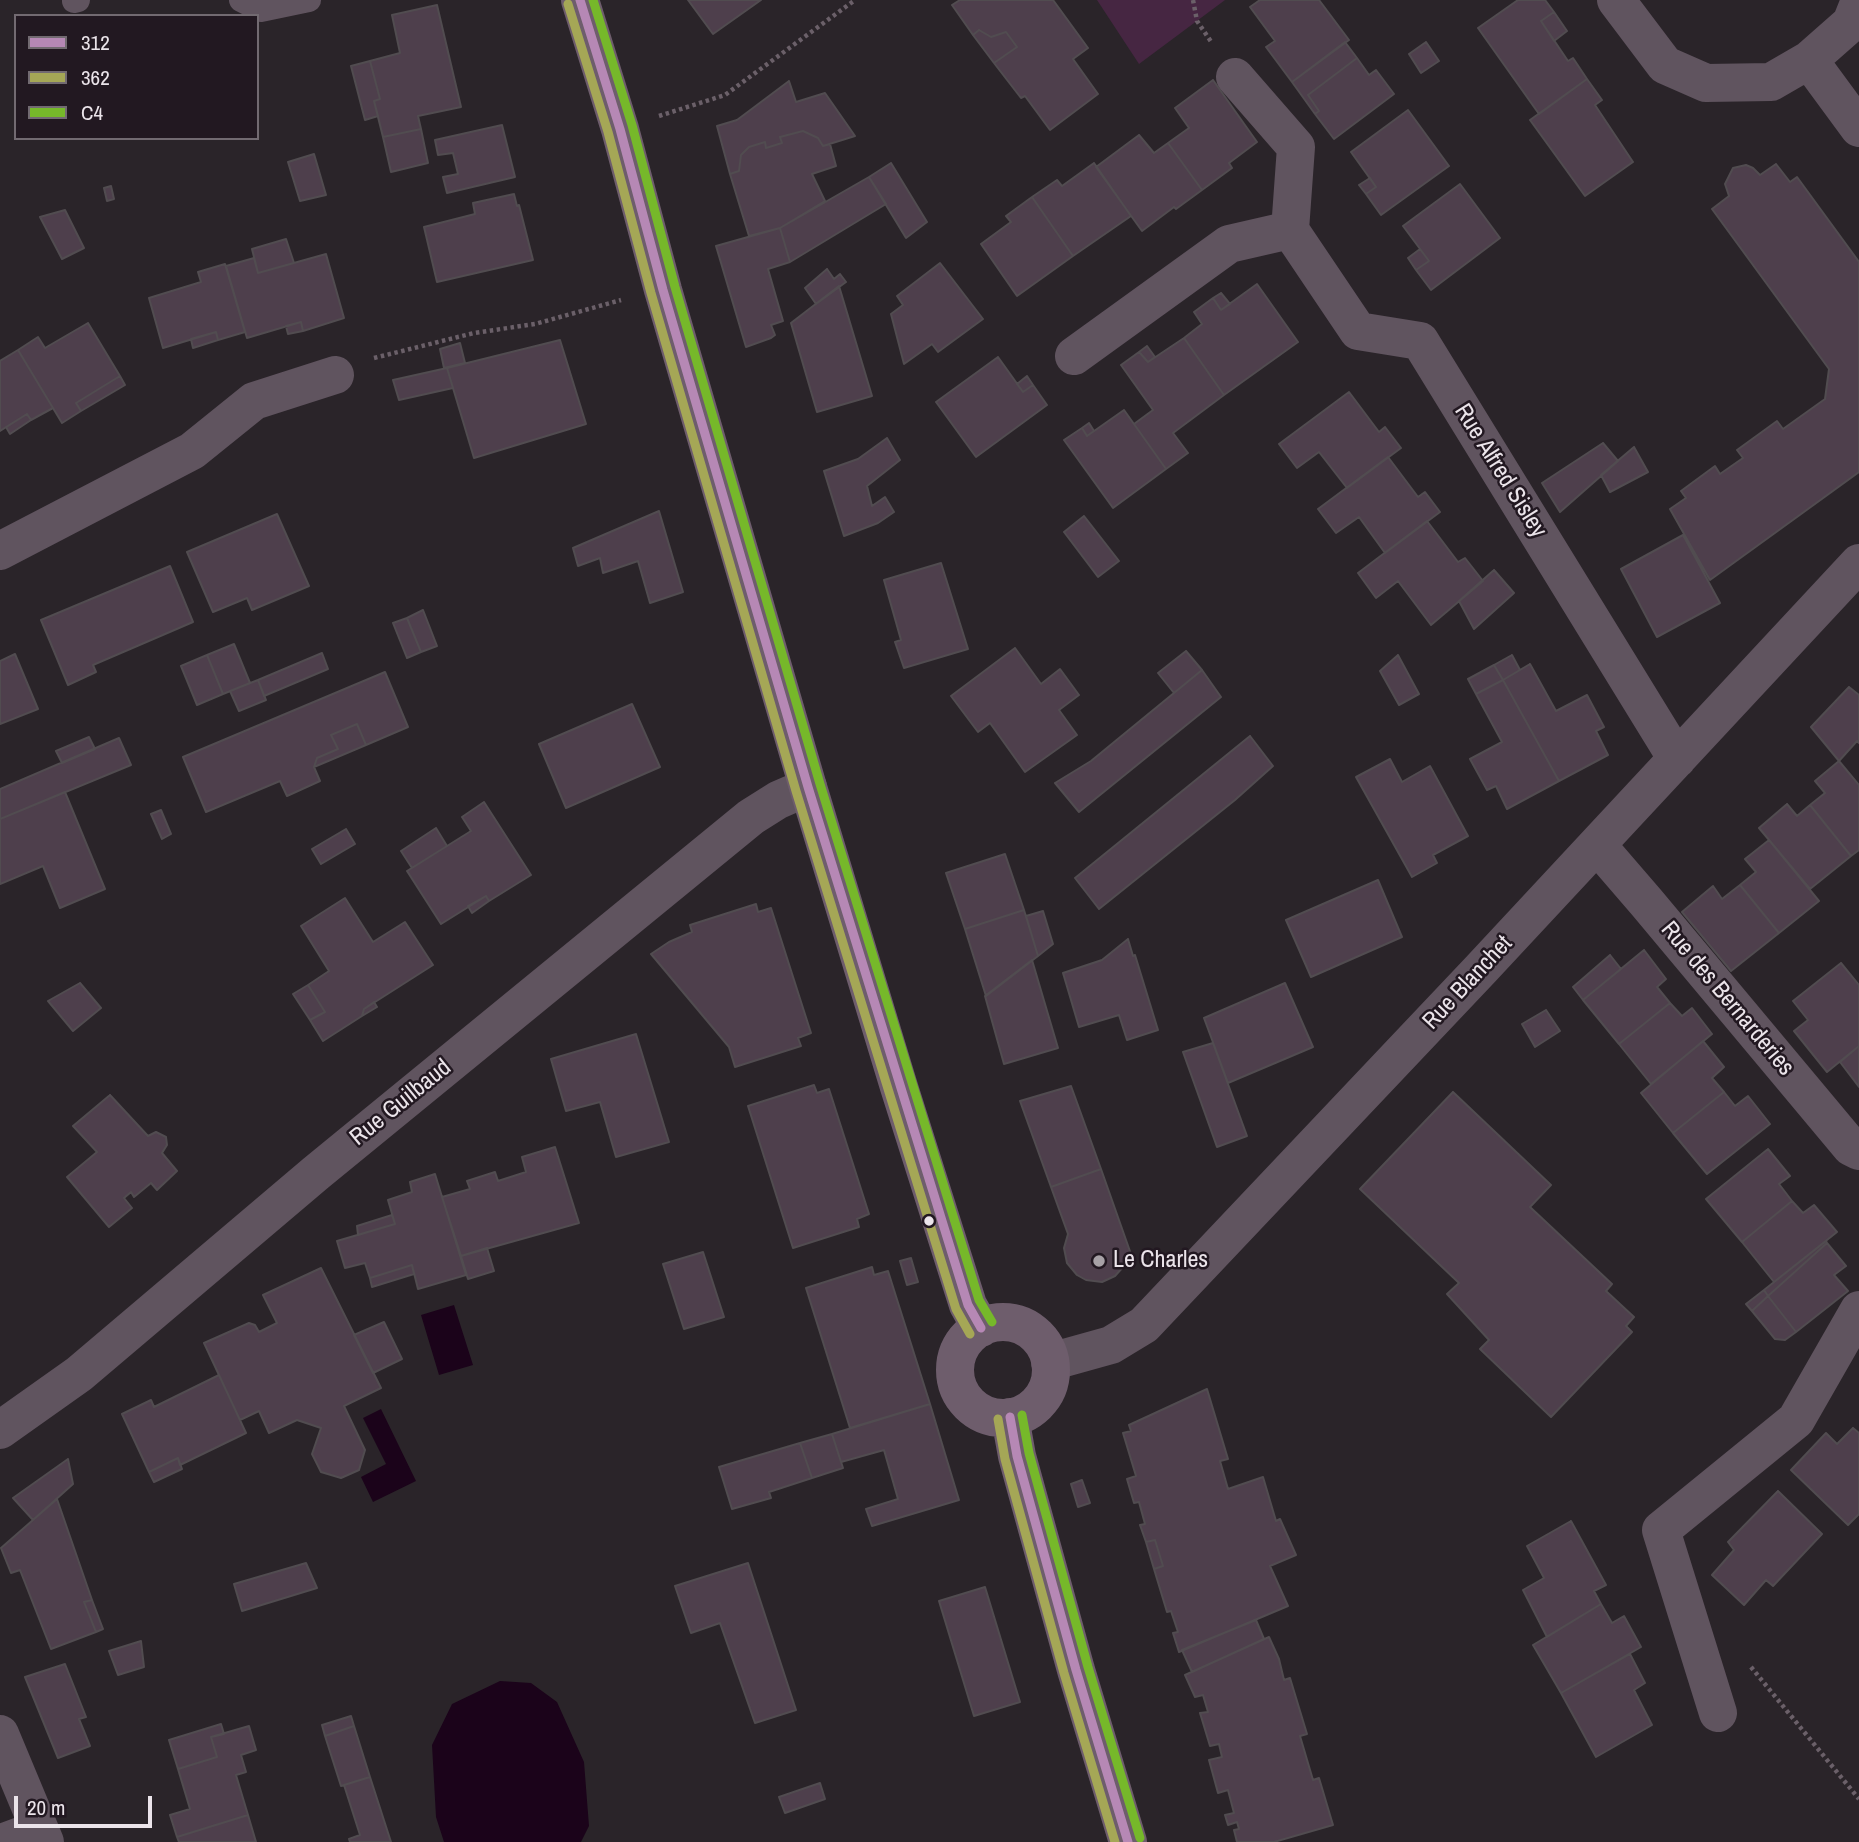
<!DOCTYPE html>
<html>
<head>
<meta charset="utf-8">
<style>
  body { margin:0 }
  #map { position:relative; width:1859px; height:1842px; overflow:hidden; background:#2a2429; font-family:"Archivo Narrow",sans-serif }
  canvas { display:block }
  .legend { position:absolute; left:14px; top:14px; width:245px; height:126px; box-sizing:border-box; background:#221821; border:2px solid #726a71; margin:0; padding:9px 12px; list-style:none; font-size:21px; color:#ebe4ea }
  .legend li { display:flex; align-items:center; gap:14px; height:35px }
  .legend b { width:35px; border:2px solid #726a71 }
  .scale { position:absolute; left:14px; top:1796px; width:138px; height:32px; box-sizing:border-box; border:4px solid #ebe4ea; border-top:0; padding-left:9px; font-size:21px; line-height:24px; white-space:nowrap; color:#ebe4ea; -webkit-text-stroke:5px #221821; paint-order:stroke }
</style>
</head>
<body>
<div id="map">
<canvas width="1859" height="1842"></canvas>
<ul class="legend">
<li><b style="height:9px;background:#b688b5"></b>312</li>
<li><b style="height:9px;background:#a5a756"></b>362</li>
<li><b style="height:9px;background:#76b82a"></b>C4</li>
</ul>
<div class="scale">20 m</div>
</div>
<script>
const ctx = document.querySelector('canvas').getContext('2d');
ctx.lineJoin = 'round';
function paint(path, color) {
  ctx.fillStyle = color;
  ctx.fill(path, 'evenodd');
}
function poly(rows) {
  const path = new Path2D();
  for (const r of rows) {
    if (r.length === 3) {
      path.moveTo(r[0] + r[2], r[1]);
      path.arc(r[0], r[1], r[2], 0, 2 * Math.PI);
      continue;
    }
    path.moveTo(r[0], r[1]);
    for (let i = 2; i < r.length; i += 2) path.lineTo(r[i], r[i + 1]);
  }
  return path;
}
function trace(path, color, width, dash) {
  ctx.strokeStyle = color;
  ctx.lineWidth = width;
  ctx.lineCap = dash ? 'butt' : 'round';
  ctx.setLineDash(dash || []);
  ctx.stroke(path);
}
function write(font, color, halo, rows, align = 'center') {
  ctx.font = font + ' "Archivo Narrow",sans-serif';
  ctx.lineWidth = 5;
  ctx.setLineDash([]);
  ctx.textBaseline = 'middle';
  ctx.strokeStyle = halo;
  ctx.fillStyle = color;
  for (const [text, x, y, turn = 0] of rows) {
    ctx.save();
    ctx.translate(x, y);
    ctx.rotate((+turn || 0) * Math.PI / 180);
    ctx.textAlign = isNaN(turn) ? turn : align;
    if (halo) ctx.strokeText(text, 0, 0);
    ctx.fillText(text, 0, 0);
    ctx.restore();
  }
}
const green = poly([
  [1097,0,1225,0,1139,64]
]);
const water = poly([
  [454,1305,473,1365,439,1375,421,1315],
  [381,1409,416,1481,373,1502,361,1477,386,1464,363,1418],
  [500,1681,531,1683,557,1702,584,1762,589,1826,581,1842,444,1842,436,1817,432,1745,452,1704]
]);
const building = poly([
  [688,0,761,0,713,34,688,0],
  [960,0,1053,0,1088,48,1073,59,1098,94,1050,130,1025,96,1021,98,994,63,1017,47,1006,32,991,37,979,30,973,35,952,5,960,0],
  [1260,0,1319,0,1349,40,1292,82,1266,47,1275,41,1250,7,1260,0],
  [1518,0,1545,0,1554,12,1541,21,1568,61,1573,58,1587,79,1539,114,1478,28,1518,0],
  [437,5,461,107,418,116,421,129,383,137,374,101,380,99,370,61,400,53,392,15,437,5],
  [1554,12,1567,31,1554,41,1541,21,1554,12],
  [979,30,991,37,1006,32,1017,47,994,63,973,35,979,30],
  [1345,42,1357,58,1308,95,1319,111,1315,114,1292,82,1345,42],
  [1426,42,1439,61,1421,73,1409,54,1426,42],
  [1357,58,1369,75,1376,70,1394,94,1334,139,1315,114,1319,111,1308,95,1357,58],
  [370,61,380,99,374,101,378,116,365,120,351,66,370,61],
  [1587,79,1602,100,1595,105,1633,162,1585,196,1530,120,1587,79],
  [1213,80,1257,142,1229,163,1232,168,1202,190,1168,143,1189,128,1175,108,1213,80],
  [789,81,796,102,825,93,855,136,823,146,818,138,803,131,780,137,782,143,766,148,765,142,749,147,741,155,739,171,730,174,717,126,737,120,789,81],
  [1408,110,1449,166,1381,215,1366,194,1376,187,1351,152,1408,110],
  [502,125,515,177,447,193,443,177,458,174,453,153,438,155,435,140,502,125],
  [421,129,428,163,391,172,383,137,421,129],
  [803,131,818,138,823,146,830,144,836,166,812,174,825,201,780,228,749,236,730,174,739,171,741,155,749,147,765,142,766,148,782,143,780,137,803,131],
  [1139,135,1154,153,1168,143,1202,190,1176,209,1174,207,1142,231,1096,167,1139,135],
  [314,154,326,195,300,201,288,162,314,154],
  [891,163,927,222,906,238,869,177,891,163],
  [1094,163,1131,216,1073,256,1032,197,1057,180,1062,186,1094,163],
  [1776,164,1790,182,1797,177,1859,262,1859,472,1710,580,1670,509,1686,498,1681,491,1715,466,1720,474,1743,458,1737,450,1777,421,1783,429,1825,399,1829,369,1712,209,1729,196,1725,184,1733,168,1746,165,1753,168,1760,175,1776,164],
  [869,177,886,204,790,262,780,228,869,177],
  [1370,178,1376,187,1366,194,1359,185,1370,178],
  [1460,184,1500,238,1431,290,1416,270,1429,261,1403,226,1460,184],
  [111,186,114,199,107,201,104,188,111,186],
  [514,194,517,206,519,205,533,260,437,282,424,227,475,214,473,203,514,194],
  [1032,197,1073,256,1017,296,981,244,1011,222,1006,216,1032,197],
  [65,210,84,248,62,259,40,217,65,210],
  [780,228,790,262,768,269,783,321,771,325,775,335,771,338,746,347,716,246,780,228],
  [286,239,294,263,258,273,252,249,286,239],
  [1420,249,1429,261,1416,270,1408,258,1420,249],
  [326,254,344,318,303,331,301,322,247,338,226,266,254,258,258,273,326,254],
  [940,263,983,319,938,352,932,344,904,364,891,314,903,305,897,296,940,263],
  [225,264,245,332,218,340,216,332,163,348,149,298,201,282,198,272,225,264],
  [827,269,834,279,840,274,846,282,816,304,805,288,827,269],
  [1257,284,1298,342,1224,395,1184,338,1202,324,1194,312,1213,298,1221,310,1257,284],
  [839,286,872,396,817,412,791,323,839,286],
  [1221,293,1230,304,1221,310,1213,298,1221,293],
  [301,322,303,331,288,334,286,326,301,322],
  [88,323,120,376,76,403,81,411,62,423,18,350,38,337,45,348,88,323],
  [216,332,218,340,193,348,191,339,216,332],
  [1184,338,1224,395,1173,433,1188,453,1166,469,1134,424,1153,410,1121,365,1139,352,1148,362,1184,338],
  [560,340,586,424,474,458,447,368,560,340],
  [460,343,465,363,444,368,440,349,460,343],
  [1147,346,1155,357,1148,362,1139,352,1147,346],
  [18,350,53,408,31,420,27,414,0,431,0,361,18,350],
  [998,357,1023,392,1033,385,1047,405,976,457,936,402,998,357],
  [447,368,453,388,399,400,393,380,447,368],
  [120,376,125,385,81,411,76,403,120,376],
  [1027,376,1033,385,1023,392,1017,384,1027,376],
  [1349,392,1379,432,1385,427,1401,448,1347,488,1319,452,1297,468,1279,444,1349,392],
  [1124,410,1166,469,1113,508,1064,440,1082,428,1087,436,1124,410],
  [27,414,31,420,10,434,6,427,27,414],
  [1089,423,1094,431,1087,436,1082,428,1089,423],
  [887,438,900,460,867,486,872,506,885,497,894,512,878,523,844,536,824,471,858,459,887,438],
  [1603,443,1618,461,1560,512,1542,483,1603,443],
  [1634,447,1648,472,1610,492,1601,475,1634,447],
  [1388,457,1418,497,1425,492,1440,512,1385,553,1359,517,1336,533,1318,509,1388,457],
  [659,511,683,592,650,603,638,561,603,573,600,558,578,566,573,548,659,511],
  [277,514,309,586,252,610,247,598,213,612,187,552,277,514],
  [1084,516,1119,561,1098,577,1064,532,1084,516],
  [1427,521,1458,562,1465,558,1483,581,1431,625,1398,581,1376,598,1358,573,1427,521],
  [1683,535,1720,603,1657,637,1621,569,1683,535],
  [941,563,968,649,904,668,895,642,901,640,884,580,941,563],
  [170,566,193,622,93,665,96,672,68,685,41,620,170,566],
  [1494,570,1514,593,1474,629,1459,601,1494,570],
  [423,610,437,646,421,652,407,618,423,610],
  [407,618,421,652,407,658,393,623,407,618],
  [234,644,250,683,223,694,207,655,234,644],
  [1015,648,1041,684,1060,669,1079,695,1059,710,1077,735,1025,772,990,723,978,732,951,696,1015,648],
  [1186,651,1202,670,1174,693,1158,673,1186,651],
  [322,653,328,669,264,696,258,680,322,653],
  [15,654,38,709,0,724,0,661,15,654],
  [207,655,223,694,197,705,181,666,207,655],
  [1398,655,1419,694,1399,705,1380,671,1398,655],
  [1512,655,1520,670,1503,680,1494,665,1512,655],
  [1530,664,1556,711,1587,695,1604,727,1596,731,1608,755,1559,781,1503,680,1530,664],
  [1494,665,1503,680,1476,694,1468,679,1494,665],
  [1202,670,1221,697,1079,812,1055,783,1091,761,1202,670],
  [385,672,408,727,366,745,357,724,331,735,338,749,317,758,314,767,320,781,287,796,280,781,206,812,183,757,385,672],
  [258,680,266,700,239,711,230,691,258,680],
  [1503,680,1559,781,1507,809,1496,786,1487,790,1470,759,1502,742,1476,694,1503,680],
  [1849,687,1859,695,1859,743,1857,741,1839,761,1811,727,1849,687],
  [632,704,660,767,566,808,539,744,632,704],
  [357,724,366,745,314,767,317,758,338,749,331,735,357,724],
  [1250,736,1273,766,1235,800,1099,909,1075,878,1250,736],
  [89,737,95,749,62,763,56,751,89,737],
  [119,738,131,765,0,819,0,789,119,738],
  [1390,759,1402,782,1430,766,1468,836,1433,855,1437,863,1412,877,1356,777,1390,759],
  [1839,761,1859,785,1859,850,1851,856,1810,805,1825,793,1815,781,1839,761],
  [65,792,105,889,60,908,43,866,0,884,0,819,65,792],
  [484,802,531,875,489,901,486,896,441,924,407,871,471,831,462,817,484,802],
  [1787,804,1797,816,1810,805,1851,856,1810,889,1759,828,1787,804],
  [161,810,171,834,162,839,151,814,161,810],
  [436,828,447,846,412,868,401,851,436,828],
  [346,829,355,844,321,864,312,849,346,829],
  [1769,840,1819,901,1779,933,1740,885,1756,872,1745,859,1769,840],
  [1005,854,1024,910,965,929,946,873,1005,854],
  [1378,880,1402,937,1311,977,1286,920,1378,880],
  [1740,885,1779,933,1731,971,1682,912,1713,886,1722,899,1740,885],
  [486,896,489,901,472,913,468,906,486,896],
  [345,898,373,942,405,922,433,965,364,1009,362,1016,323,1041,310,1020,325,1012,308,985,329,971,301,926,345,898],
  [756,904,758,912,771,908,811,1033,798,1038,801,1046,735,1067,729,1047,651,954,669,942,692,932,690,925,756,904],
  [1024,910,1038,956,986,996,965,929,1024,910],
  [1043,911,1053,944,1038,956,1026,916,1043,911],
  [1128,939,1133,956,1135,955,1158,1030,1127,1040,1119,1015,1079,1027,1063,973,1102,960,1128,939],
  [1644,950,1666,979,1657,987,1670,1003,1619,1044,1583,1000,1644,950],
  [1610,955,1621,969,1583,1000,1573,987,1610,955],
  [1032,960,1058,1048,1004,1064,985,996,1032,960],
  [1841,963,1859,985,1859,1046,1827,1072,1794,1031,1808,1020,1793,1001,1841,963],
  [80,983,101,1008,73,1031,48,1001,80,983],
  [1285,983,1313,1047,1228,1083,1204,1018,1285,983],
  [308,985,325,1012,310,1020,293,994,308,985],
  [374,1002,377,1007,362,1016,364,1009,374,1002],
  [1670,1003,1682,1016,1692,1008,1712,1034,1651,1084,1619,1044,1670,1003],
  [1546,1010,1560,1031,1535,1047,1522,1024,1546,1010],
  [636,1034,669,1142,616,1157,600,1102,566,1111,551,1059,636,1034],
  [1703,1041,1724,1067,1712,1078,1724,1092,1673,1133,1641,1093,1703,1041],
  [1213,1043,1247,1136,1217,1147,1183,1052,1213,1043],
  [1859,1046,1859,1087,1840,1062,1859,1046],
  [814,1085,817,1093,829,1089,869,1214,857,1219,859,1227,793,1248,748,1106,814,1085],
  [1071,1086,1101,1169,1051,1187,1020,1101,1071,1086],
  [1453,1092,1551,1185,1530,1207,1612,1284,1606,1291,1634,1317,1626,1326,1632,1332,1551,1417,1480,1349,1489,1340,1447,1294,1459,1283,1360,1189,1453,1092],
  [1724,1092,1735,1106,1748,1096,1770,1124,1707,1174,1673,1133,1724,1092],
  [110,1095,148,1136,156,1132,166,1137,167,1145,162,1153,177,1171,157,1190,151,1183,134,1197,131,1192,124,1198,132,1208,109,1227,67,1177,97,1152,73,1126,110,1095],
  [555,1147,579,1223,461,1256,442,1197,470,1189,467,1181,495,1172,498,1181,526,1172,522,1157,555,1147],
  [1768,1149,1790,1176,1779,1184,1792,1201,1742,1242,1706,1199,1768,1149],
  [1101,1169,1132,1257,1115,1276,1102,1282,1086,1280,1077,1275,1067,1263,1064,1248,1068,1234,1051,1187,1101,1169],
  [435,1174,466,1275,418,1289,412,1265,370,1278,365,1263,345,1268,337,1241,395,1224,388,1200,412,1192,410,1182,435,1174],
  [1792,1201,1803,1213,1814,1205,1837,1232,1774,1282,1742,1242,1792,1201],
  [392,1215,395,1224,358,1235,357,1226,392,1215],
  [1826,1241,1827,1243,1768,1296,1764,1290,1826,1241],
  [1827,1243,1846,1266,1834,1275,1848,1291,1796,1332,1768,1296,1827,1243],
  [487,1248,494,1271,468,1279,461,1256,487,1248],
  [703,1252,724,1317,684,1329,663,1264,703,1252],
  [911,1258,918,1282,907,1285,900,1261,911,1258],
  [412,1265,414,1274,372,1287,370,1278,412,1265],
  [872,1267,874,1275,888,1271,930,1404,850,1428,806,1288,872,1267],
  [321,1268,381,1388,344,1406,365,1450,359,1470,341,1478,321,1472,312,1454,321,1428,297,1420,269,1433,259,1411,240,1420,204,1343,249,1323,255,1325,259,1332,277,1323,263,1295,321,1268],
  [1764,1290,1768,1296,1752,1311,1746,1304,1764,1290],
  [1768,1296,1796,1332,1785,1340,1775,1339,1752,1311,1768,1296],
  [384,1322,402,1359,373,1373,354,1335,384,1322],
  [219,1375,246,1433,180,1465,178,1458,149,1472,122,1414,151,1400,154,1407,219,1375],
  [1207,1389,1228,1459,1220,1461,1228,1489,1263,1477,1276,1521,1280,1519,1296,1555,1270,1566,1288,1606,1179,1652,1173,1633,1178,1632,1171,1611,1167,1612,1154,1569,1163,1566,1155,1540,1146,1542,1140,1525,1145,1524,1139,1502,1134,1503,1127,1479,1136,1476,1123,1433,1131,1431,1129,1425,1207,1389],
  [930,1404,959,1500,872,1526,866,1509,898,1499,884,1450,841,1462,832,1434,930,1404],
  [1853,1428,1859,1433,1859,1514,1848,1525,1791,1470,1826,1433,1837,1444,1853,1428],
  [832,1434,843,1468,812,1478,800,1443,832,1434],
  [800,1443,812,1478,769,1492,771,1498,732,1509,719,1467,800,1443],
  [178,1458,182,1469,154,1482,149,1472,178,1458],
  [68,1459,73,1484,33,1520,13,1498,68,1459],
  [1082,1480,1090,1503,1078,1507,1071,1484,1082,1480],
  [1778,1491,1822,1534,1773,1586,1766,1580,1744,1605,1712,1575,1734,1550,1728,1542,1778,1491],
  [57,1499,92,1600,84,1602,96,1632,51,1649,20,1570,11,1573,1,1548,57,1499],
  [1571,1521,1606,1585,1594,1591,1601,1604,1547,1637,1523,1590,1544,1578,1527,1546,1571,1521],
  [1155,1540,1163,1566,1154,1569,1146,1542,1155,1540],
  [306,1563,317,1588,242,1611,234,1584,306,1563],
  [748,1563,796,1710,755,1723,720,1623,691,1633,675,1586,748,1563],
  [985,1587,1020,1702,974,1716,939,1601,985,1587],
  [92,1600,103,1629,96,1632,84,1602,92,1600],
  [1601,1604,1612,1623,1624,1616,1641,1647,1561,1693,1533,1645,1601,1604],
  [1256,1620,1264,1639,1192,1672,1182,1650,1256,1620],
  [1269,1637,1279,1659,1284,1680,1290,1678,1307,1734,1300,1736,1313,1780,1319,1778,1333,1825,1274,1842,1237,1842,1234,1830,1239,1829,1237,1822,1228,1825,1225,1815,1234,1813,1228,1790,1218,1793,1209,1760,1222,1757,1219,1744,1210,1746,1200,1713,1208,1712,1203,1695,1195,1697,1185,1675,1269,1637],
  [141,1641,144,1667,118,1675,109,1651,141,1641],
  [1630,1654,1645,1683,1634,1690,1652,1725,1596,1757,1561,1693,1630,1654],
  [65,1664,86,1717,79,1719,90,1746,58,1758,25,1677,65,1664],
  [351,1716,354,1726,325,1736,322,1725,351,1716],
  [221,1724,224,1734,211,1737,217,1757,178,1769,169,1740,221,1724],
  [249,1726,256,1750,241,1755,246,1772,236,1775,248,1815,177,1837,170,1815,190,1809,178,1769,217,1757,211,1737,249,1726],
  [354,1726,370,1777,341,1786,325,1736,354,1726],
  [370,1777,391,1842,350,1842,349,1839,360,1835,344,1785,370,1777],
  [820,1783,825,1799,785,1813,779,1797,820,1783],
  [248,1815,256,1842,179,1842,177,1837,248,1815]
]);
const path = poly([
  [1193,0,1197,21,1212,43],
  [659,116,725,95,855,0],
  [374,358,474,333,535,324,621,300],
  [1751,1667,1859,1799]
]);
const service = poly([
  [241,0,261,10,309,0],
  [74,1,78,0]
]);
const minor = poly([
  [1616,0,1665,65,1706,83,1771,82,1809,60,1851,23,1859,3],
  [1809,60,1859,128],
  [1235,77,1296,147,1290,230],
  [1074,356,1229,244,1290,230,1358,331,1420,341,1677,759],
  [0,551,192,451,254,401,335,375],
  [1597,845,1647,903,1851,1147,1859,1151],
  [1050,1362,1111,1345,1144,1325,1481,969,1859,563],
  [0,1430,79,1374,316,1173,751,817,778,800,808,787],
  [1718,1713,1661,1530,1796,1420,1859,1310],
  [0,1734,45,1842],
  [4,1842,39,1829]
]);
const secondary = poly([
  [580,0,620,129,663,290,808,787,899,1087,968,1305,981,1328],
  [1003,1370,48],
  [1010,1417,1017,1456,1076,1670,1128,1842]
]);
const bus1 = poly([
  [580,0,620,129,663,290,808,787,968,1305,981,1328],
  [1010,1417,1017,1456,1076,1670,1128,1842]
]);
const bus2 = poly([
  [568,4,608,132,651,293,796,791,956,1309,970,1334],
  [998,1419,1005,1459,1064,1673,1115,1842]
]);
const bus3 = poly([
  [593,0,632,125,675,287,820,784,979,1300,992,1322],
  [1022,1415,1029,1453,1088,1667,1140,1838]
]);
const markers = [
  [929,1221,6,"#ebe4ea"],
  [1099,1261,7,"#a7a1a6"]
];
const streetNames = [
  ["Rue Alfred Sisley",1500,471,58],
  ["Rue Blanchet",1468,983,-47],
  ["Rue des Bernarderies",1727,999,50],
  ["Rue Guilbaud",401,1103,-39]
];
const poiNames = [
  ["Le Charles",1113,1261]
];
paint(green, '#462642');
paint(water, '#1b031a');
paint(building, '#4e3f4c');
trace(building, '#514c50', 2);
trace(path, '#6b6069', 4.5, [3.5, 3.5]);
trace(service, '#60545f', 24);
trace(minor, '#60545f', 38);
trace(secondary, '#6e5d6c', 38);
trace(bus1, '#b688b5', 9);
trace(bus2, '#a5a756', 9);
trace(bus3, '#76b82a', 9);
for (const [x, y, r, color] of markers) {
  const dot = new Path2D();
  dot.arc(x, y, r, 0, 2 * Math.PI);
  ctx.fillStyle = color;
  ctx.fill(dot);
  trace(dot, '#221821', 2.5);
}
write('24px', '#ebe4ea', '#221821', streetNames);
write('24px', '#ebe4ea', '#221821', poiNames, 'left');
</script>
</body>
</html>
